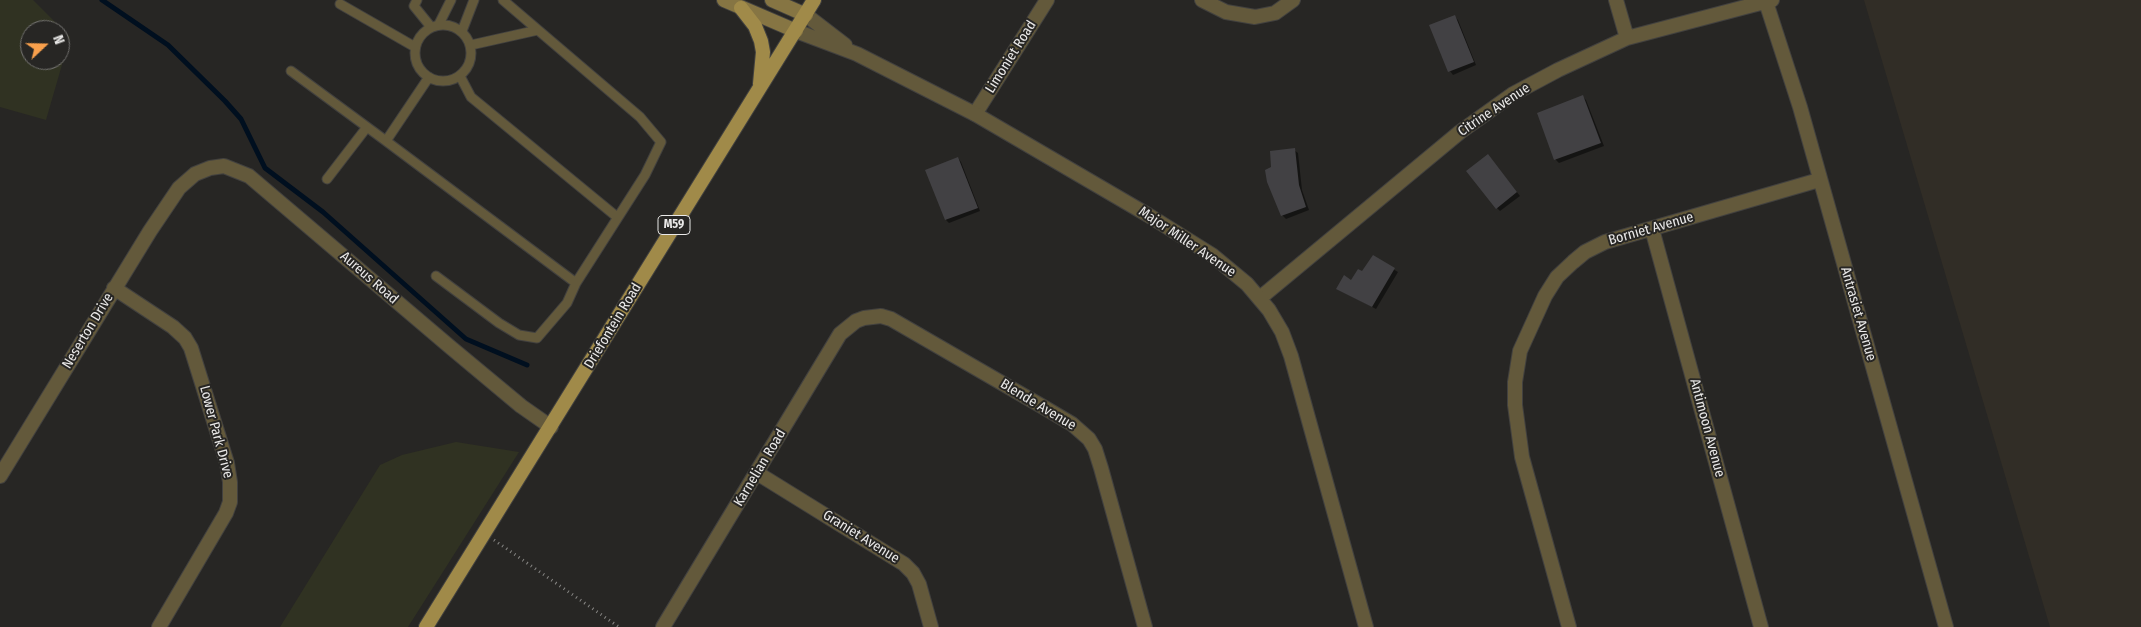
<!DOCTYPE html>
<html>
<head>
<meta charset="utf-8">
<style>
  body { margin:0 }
  #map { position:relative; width:2141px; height:627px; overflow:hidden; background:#272624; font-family:"Fira Sans Condensed",sans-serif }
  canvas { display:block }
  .north { position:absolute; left:20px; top:20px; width:50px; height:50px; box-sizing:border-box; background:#272624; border:1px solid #757472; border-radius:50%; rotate:69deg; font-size:14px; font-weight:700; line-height:20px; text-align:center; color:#eae9e8 }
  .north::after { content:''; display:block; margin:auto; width:18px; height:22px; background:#f9a04c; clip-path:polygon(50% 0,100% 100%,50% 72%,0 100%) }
</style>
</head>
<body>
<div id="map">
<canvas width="2141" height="627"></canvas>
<div class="north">N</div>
</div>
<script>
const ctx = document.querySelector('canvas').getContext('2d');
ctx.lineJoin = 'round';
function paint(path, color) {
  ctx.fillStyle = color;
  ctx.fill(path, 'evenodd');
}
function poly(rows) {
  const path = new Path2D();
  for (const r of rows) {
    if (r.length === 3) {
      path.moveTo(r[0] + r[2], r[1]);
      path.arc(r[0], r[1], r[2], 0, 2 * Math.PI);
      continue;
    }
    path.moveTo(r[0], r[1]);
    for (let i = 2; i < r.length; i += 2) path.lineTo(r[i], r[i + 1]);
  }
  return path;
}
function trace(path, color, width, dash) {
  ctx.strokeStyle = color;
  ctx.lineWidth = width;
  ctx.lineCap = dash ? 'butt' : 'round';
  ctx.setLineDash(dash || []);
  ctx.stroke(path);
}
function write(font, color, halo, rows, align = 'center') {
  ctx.font = font + ' "Fira Sans Condensed",sans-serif';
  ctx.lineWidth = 4;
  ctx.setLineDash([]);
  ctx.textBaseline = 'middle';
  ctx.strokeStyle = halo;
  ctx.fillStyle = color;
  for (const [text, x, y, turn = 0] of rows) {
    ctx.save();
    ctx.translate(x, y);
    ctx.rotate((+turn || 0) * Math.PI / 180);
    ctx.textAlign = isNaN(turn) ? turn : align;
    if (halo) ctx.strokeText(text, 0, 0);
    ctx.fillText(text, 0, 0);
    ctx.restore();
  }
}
const built = poly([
  [1864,0,2141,0,2141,627,2050,627]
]);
const green = poly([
  [0,0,33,0,70,37,46,120,0,107],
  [30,30,60,30,60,60,30,60],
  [456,442,519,452,408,627,280,627,380,465,402,455]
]);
const shadow = poly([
  [1454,16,1458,20,1476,65,1453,75,1450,71],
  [1583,97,1586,100,1604,146,1559,163,1556,160,1538,114],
  [1294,150,1298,153,1302,190,1309,210,1286,219,1282,215,1273,168],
  [958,158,961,162,980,211,949,223,946,220,927,170],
  [1491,159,1520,196,1500,211,1497,208],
  [1373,257,1398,272,1376,309,1338,289,1363,273]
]);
const stream = poly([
  [102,0,168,45,225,101,241,119,265,168,323,212,466,339,527,365]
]);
const building = poly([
  [1455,15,1474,62,1448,72,1429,25],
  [1583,95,1601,143,1554,160,1537,113],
  [1295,148,1299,185,1306,207,1281,216,1267,182,1265,170,1271,167,1270,151],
  [1488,154,1517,192,1496,209,1466,171],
  [958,157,978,208,945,220,925,170],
  [1373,255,1395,268,1372,307,1336,289,1344,275,1351,280,1358,269,1362,271]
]);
const path = poly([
  [494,540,619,627]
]);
const service = poly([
  [417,0,414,6,431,27],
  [503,0,538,30],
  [340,4,415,47],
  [439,24,451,0],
  [443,53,28],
  [462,31,474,0],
  [291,71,386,141],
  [460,76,471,97,617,217],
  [429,77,386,141,576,283],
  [327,179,367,127],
  [436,276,499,323,519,335,537,338,567,303,576,283,645,175,661,142,640,117,538,30,471,45]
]);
const minor = poly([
  [1202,0,1226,12,1255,17,1275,13,1293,0],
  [1616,0,1627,38],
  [1766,2,1800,107,1946,627],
  [975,114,1047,0],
  [1652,229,1761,627],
  [114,288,173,327,185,338,191,348,227,463,230,482,230,502,226,513,159,627],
  [1260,298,1460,132,1513,94,1558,70,1627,38,1772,0],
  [757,473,904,564,913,573,919,584,931,627],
  [0,476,150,231,179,188,195,174,210,168,224,166,249,176,449,346,521,406,551,427],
  [663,627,840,334,856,321,864,318,881,316,891,319,1045,408,1072,424,1089,439,1095,449,1101,468,1145,627],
  [1569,627,1522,457,1515,405,1515,382,1520,351,1545,296,1557,277,1573,262,1585,252,1605,242,1819,180]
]);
const tertiary = poly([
  [806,15,845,45],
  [796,31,857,54,975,114,1148,215,1212,255,1247,284,1269,310,1282,332,1291,356,1366,627]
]);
const secondary = poly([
  [724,0,796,31],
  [772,0,806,15]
]);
const primary = poly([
  [741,8,755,26,761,41,763,52,760,84],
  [426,627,814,0]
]);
const shields = [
  [674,225,32]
];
const shieldNames = [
  ["M59",674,225]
];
const streetNames = [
  ["Limoniet Road",1011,57,-58],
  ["Citrine Avenue",1494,110,-34],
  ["Borniet Avenue",1651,229,-16],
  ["Major Miller Avenue",1187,242,34],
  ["Aureus Road",369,278,41],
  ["Antrasiet Avenue",1858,314,74],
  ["Driefontein Road",613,326,-59],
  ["Neserton Drive",88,331,-59],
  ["Blende Avenue",1038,405,31],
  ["Antimoon Avenue",1707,428,75],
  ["Lower Park Drive",216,432,75],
  ["Karnelian Road",760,468,-59],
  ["Graniet Avenue",861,537,32]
];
paint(built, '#312d26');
paint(green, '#303222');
paint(shadow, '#0007');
trace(stream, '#000f1f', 5);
paint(building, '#424144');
trace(service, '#42413f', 11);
trace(minor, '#42413f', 16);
trace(tertiary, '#42413f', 16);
trace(secondary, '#42413f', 16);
trace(primary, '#42413f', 16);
trace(path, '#888785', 3, [1, 4]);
trace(service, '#63593b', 9);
trace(minor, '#63593b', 14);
trace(tertiary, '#63593b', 14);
trace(secondary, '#867543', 14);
trace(primary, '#a08a49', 14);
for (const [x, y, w] of shields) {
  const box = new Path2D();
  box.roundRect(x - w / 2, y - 9.5, w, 19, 4);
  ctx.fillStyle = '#272624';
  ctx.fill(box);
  trace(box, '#eae9e8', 1);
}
write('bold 12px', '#eae9e8', null, shieldNames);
write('14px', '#eae9e8', '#272624', streetNames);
</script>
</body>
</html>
